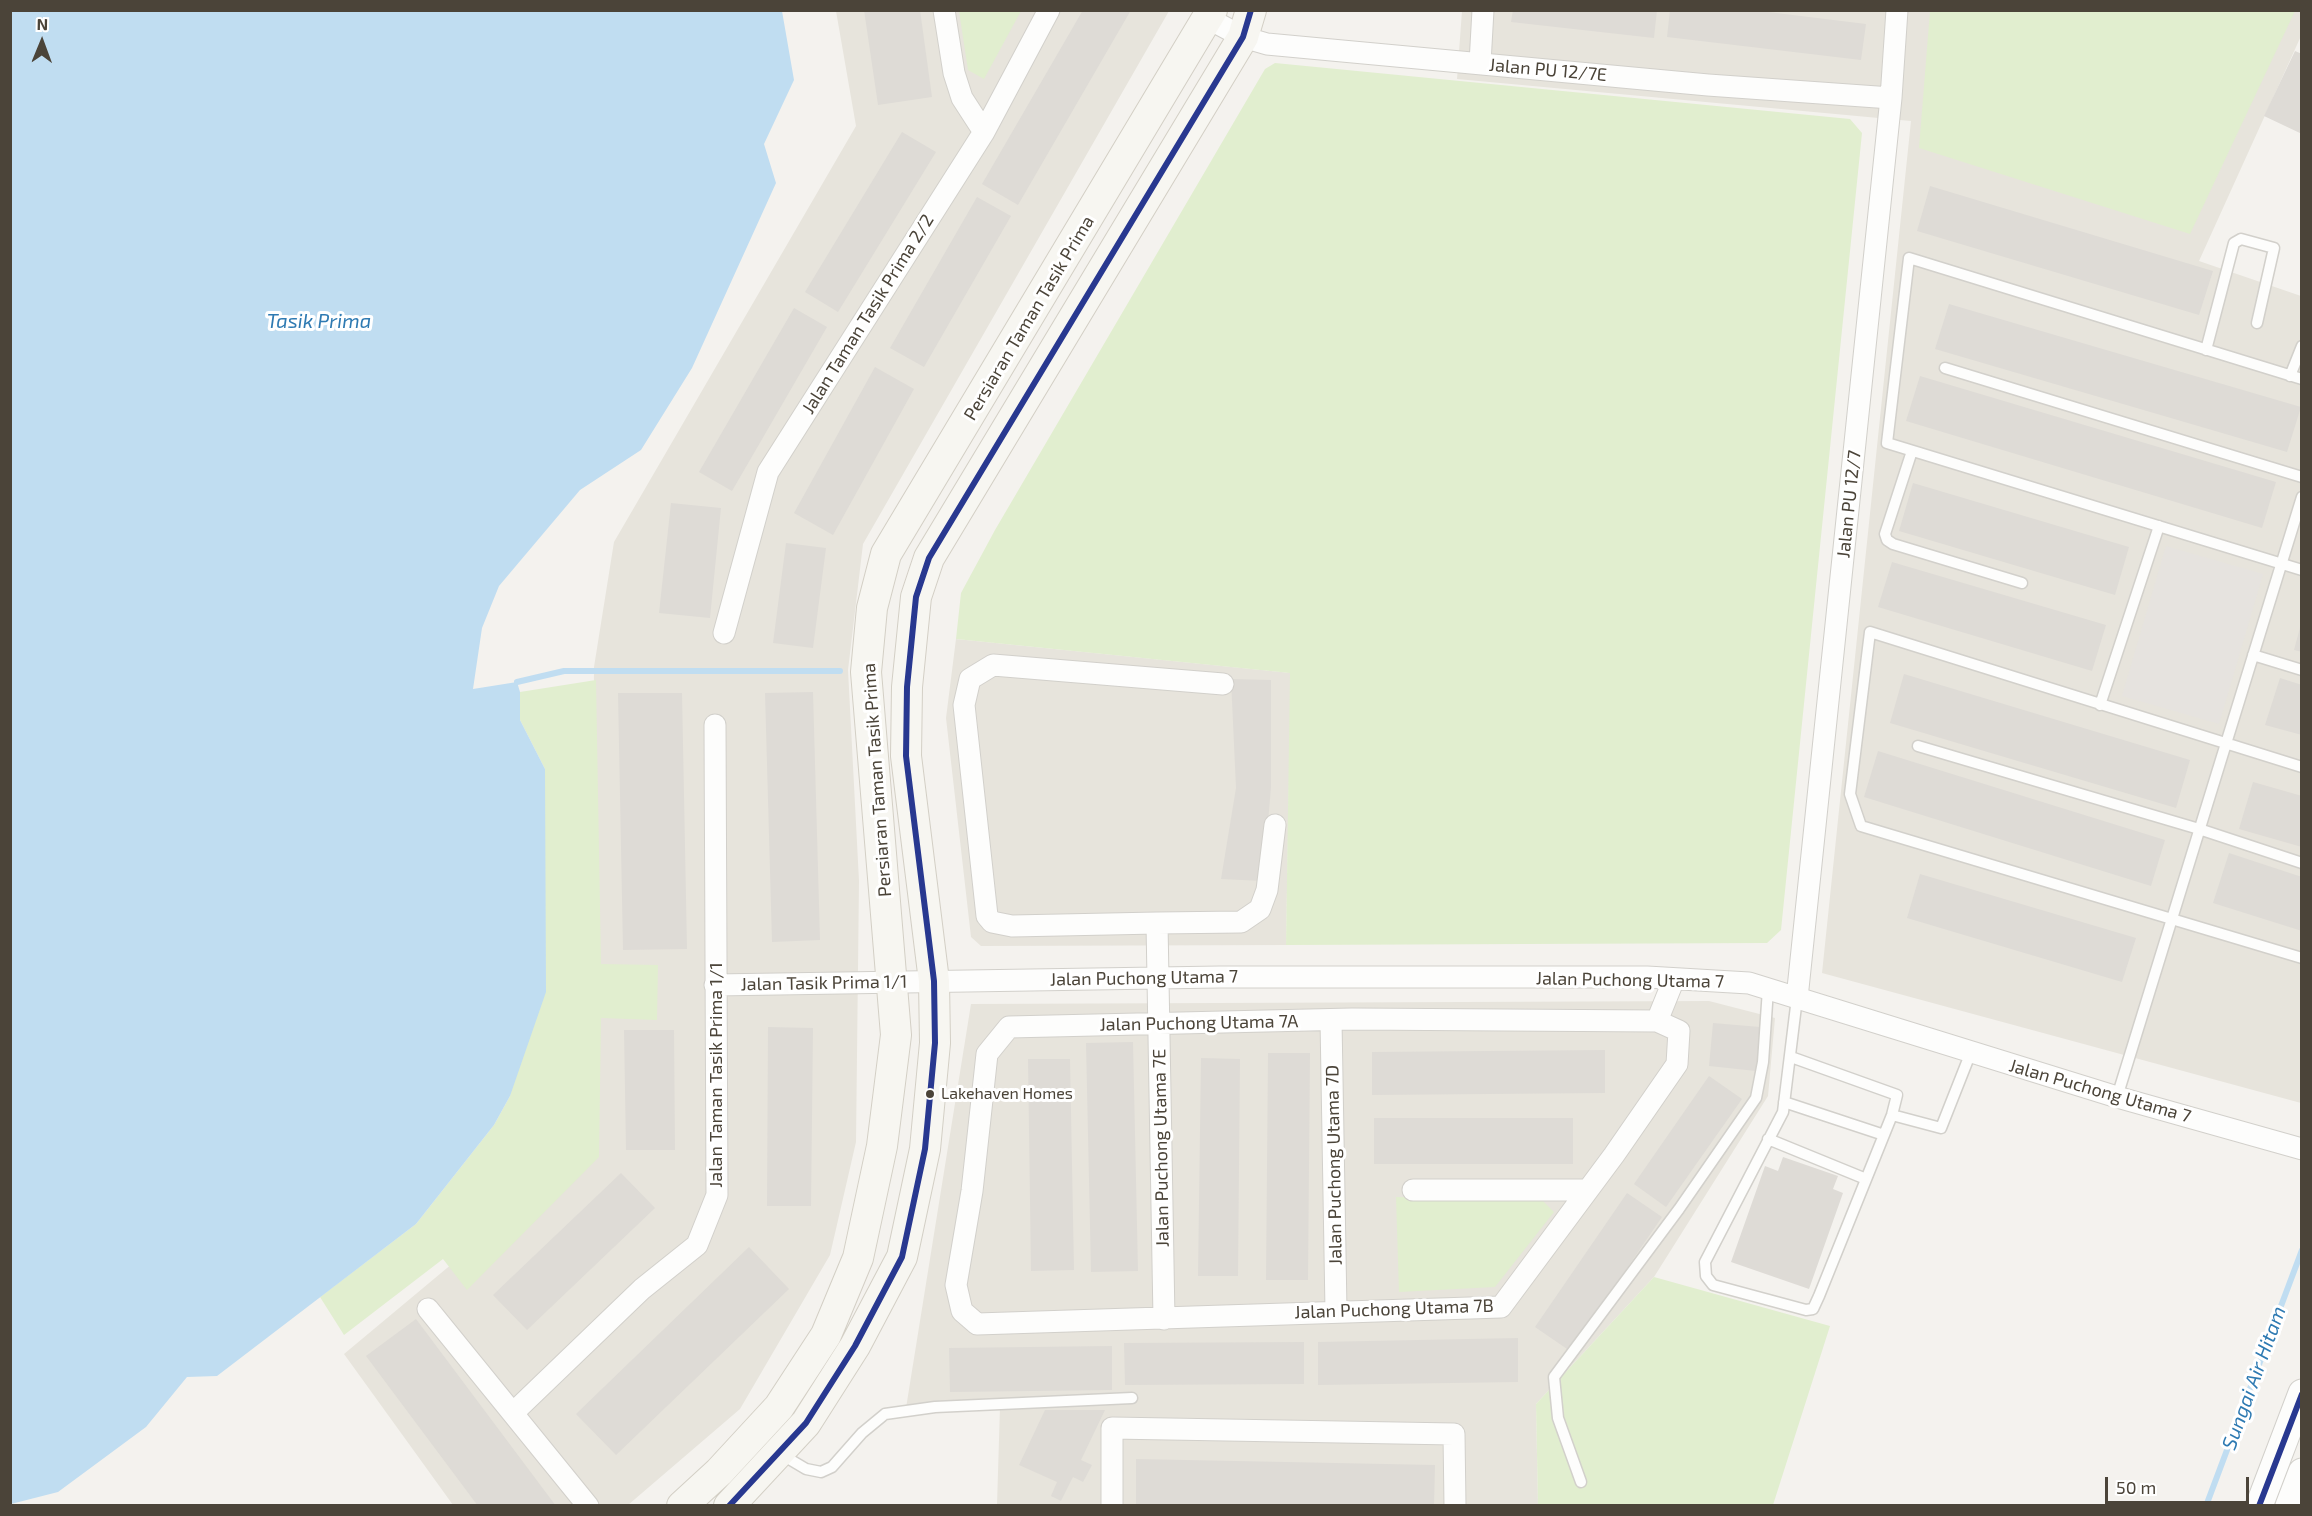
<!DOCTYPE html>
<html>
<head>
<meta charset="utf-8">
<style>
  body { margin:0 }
  #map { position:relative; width:2312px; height:1516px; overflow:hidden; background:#f4f2ee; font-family:"Exo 2",sans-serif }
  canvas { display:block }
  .frame { position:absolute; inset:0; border:12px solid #4b4439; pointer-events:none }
  .north { position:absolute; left:12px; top:12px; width:60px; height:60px; -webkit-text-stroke:4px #fff; paint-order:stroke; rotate:1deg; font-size:16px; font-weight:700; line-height:24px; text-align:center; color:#4b4439 }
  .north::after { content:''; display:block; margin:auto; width:21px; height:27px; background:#4b4439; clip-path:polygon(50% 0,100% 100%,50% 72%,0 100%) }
  .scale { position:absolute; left:2105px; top:1477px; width:144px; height:27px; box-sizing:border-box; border:3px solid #4b4439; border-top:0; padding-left:8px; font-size:18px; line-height:21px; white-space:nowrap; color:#4b4439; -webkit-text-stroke:4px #fff; paint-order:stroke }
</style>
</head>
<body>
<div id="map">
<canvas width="2312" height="1516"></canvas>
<div class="frame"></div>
<div class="north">N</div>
<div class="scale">50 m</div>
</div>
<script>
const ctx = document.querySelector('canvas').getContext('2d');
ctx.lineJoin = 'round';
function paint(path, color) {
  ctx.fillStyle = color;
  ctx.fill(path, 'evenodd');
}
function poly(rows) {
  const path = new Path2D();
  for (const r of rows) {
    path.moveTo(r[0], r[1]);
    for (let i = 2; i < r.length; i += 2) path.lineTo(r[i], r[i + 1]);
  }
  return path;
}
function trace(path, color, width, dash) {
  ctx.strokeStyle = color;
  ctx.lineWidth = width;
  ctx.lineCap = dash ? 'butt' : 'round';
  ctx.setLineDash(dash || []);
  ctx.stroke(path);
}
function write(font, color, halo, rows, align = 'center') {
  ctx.font = font + ' "Exo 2",sans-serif';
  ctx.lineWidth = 6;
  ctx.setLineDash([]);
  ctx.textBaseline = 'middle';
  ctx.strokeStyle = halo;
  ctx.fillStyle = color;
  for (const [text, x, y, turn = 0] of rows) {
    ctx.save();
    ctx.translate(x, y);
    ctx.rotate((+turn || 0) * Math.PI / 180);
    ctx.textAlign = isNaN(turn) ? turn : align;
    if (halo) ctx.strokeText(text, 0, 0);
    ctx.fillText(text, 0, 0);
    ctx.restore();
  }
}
const residential = poly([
  [836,11,1169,11,863,544,848,670,859,881,856,1142,830,1255,740,1409,628,1505,453,1505,344,1354,592,1147,594,667,614,542,856,126],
  [1462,11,2301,11,2301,36,2199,261,2301,296,2301,1103,1822,973,1911,121,1457,79],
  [956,639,1291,673,1286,945,981,946,971,937,946,718],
  [1709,1001,1775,1018,1768,1096,1654,1277,1536,1404,1538,1505,997,1505,1000,1407,906,1408,971,1004]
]);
const green = poly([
  [959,11,1021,11,984,79,968,70],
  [1930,11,1930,10,2295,11,2190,234,1919,148],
  [1275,63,1850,119,1862,133,1781,930,1767,943,1286,945,1290,673,956,639,961,593,995,530,1265,69],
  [596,680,601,964,658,965,657,1020,601,1018,599,1157,467,1290,443,1259,344,1335,320,1297,416,1224,494,1125,510,1096,545,769,520,720,520,692],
  [1396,1197,1541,1199,1554,1212,1495,1287,1399,1292],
  [1654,1277,1830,1326,1773,1505,1538,1505,1536,1404]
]);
const parking = poly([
  [2166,546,2263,574,2219,724,2122,696]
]);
const water = poly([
  [10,11,782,11,794,80,764,144,776,183,692,368,641,450,580,490,499,586,482,628,473,689,517,682,520,692,520,720,545,769,546,992,510,1096,494,1125,416,1224,217,1376,187,1377,146,1427,58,1492,11,1504]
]);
const stream = poly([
  [517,682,564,671,840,671],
  [2206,1506,2302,1250]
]);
const building = poly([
  [864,10,920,10,932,97,878,105],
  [1083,10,1131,10,1018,205,982,184],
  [1513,10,1657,10,1654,38,1511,22],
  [1670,10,1752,10,1866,24,1861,60,1667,37],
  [2295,51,2302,54,2302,134,2264,116],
  [902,132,936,152,838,312,805,292],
  [1930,186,2213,271,2199,315,1917,231],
  [977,197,1011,216,924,367,890,348],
  [1949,304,2301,407,2287,452,1935,349],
  [794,308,827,327,732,491,699,472],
  [875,367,914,389,833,535,794,513],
  [1920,376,2276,482,2262,528,1906,421],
  [1913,483,2129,547,2115,595,1899,531],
  [671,503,721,508,710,618,659,613],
  [786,543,826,548,813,648,773,643],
  [1892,562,2106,625,2092,671,1878,607],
  [2301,624,2302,625,2302,652,2294,650],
  [1904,674,2190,760,2176,808,1890,723],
  [2280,678,2302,685,2302,735,2265,725],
  [1231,679,1271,680,1271,787,1263,881,1221,879,1236,788],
  [813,692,820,940,772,942,765,693],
  [618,693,682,693,687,949,623,950],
  [1878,751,2165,840,2151,886,1864,797],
  [2253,782,2302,796,2302,847,2239,829],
  [2229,853,2302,877,2302,931,2213,903],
  [1920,874,2136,938,2122,982,1907,918],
  [1713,1023,1760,1027,1756,1071,1709,1066],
  [768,1027,813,1028,811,1206,767,1206],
  [624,1030,674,1030,675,1150,626,1150],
  [1133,1042,1138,1271,1091,1272,1086,1043],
  [1605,1050,1605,1093,1372,1095,1372,1052],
  [1268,1053,1310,1053,1308,1280,1266,1280],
  [1201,1058,1240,1059,1238,1276,1198,1276],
  [1028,1059,1070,1059,1074,1270,1031,1271],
  [1709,1076,1742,1099,1666,1207,1634,1184],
  [1374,1118,1573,1118,1573,1164,1374,1164],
  [1783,1157,1838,1176,1833,1189,1843,1193,1809,1289,1731,1262,1765,1166,1778,1171],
  [621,1173,655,1208,527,1330,493,1295],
  [1627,1193,1662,1217,1570,1351,1535,1327],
  [749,1247,789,1289,616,1455,576,1414],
  [416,1319,556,1506,478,1506,366,1356],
  [1518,1338,1518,1382,1318,1385,1318,1342],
  [1304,1342,1304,1384,1125,1385,1124,1343],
  [1112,1346,1112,1390,950,1392,949,1348],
  [1045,1410,1105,1410,1081,1460,1092,1465,1083,1482,1073,1477,1061,1501,1051,1496,1057,1482,1019,1465],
  [1136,1459,1435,1465,1434,1506,1136,1504]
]);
const service = poly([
  [2206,350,2234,243,2241,239,2274,248,2257,323],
  [1945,368,2302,477],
  [2290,376,2302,346],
  [2302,379,1909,258,1887,443,2302,570],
  [1912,451,1885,534,1887,540,1893,544,2022,583],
  [2253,655,2302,670],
  [2100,705,2159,526],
  [1918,746,2199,829,2302,863],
  [2302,767,1870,632,1850,794,1861,826,2302,958],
  [1791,1057,1897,1095,1892,1115,1819,1296,1813,1309,1806,1310,1713,1285,1706,1276,1705,1262,1783,1112,1797,998],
  [2117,1097,2302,497],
  [1784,1102,1884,1135],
  [1892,1115,1941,1128,1971,1052],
  [1768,1139,1866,1179],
  [779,1453,806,1469,821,1472,832,1467,862,1433,885,1414,935,1407,1132,1398],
  [1581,1482,1558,1418,1554,1377,1679,1209,1756,1098,1763,1062,1768,989]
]);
const minor = poly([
  [944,10,954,73,962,98,984,132],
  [1209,19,1243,37,1267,44,1708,85,1891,98],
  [1480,63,1483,10],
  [724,633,768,472,984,132,1049,10],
  [1157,923,1241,922,1260,909,1267,890,1275,825],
  [715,985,1220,977,1647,977,1749,983,2117,1097,2302,1149],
  [1797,998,1891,98,1897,10],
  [1352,1019,1657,1021,1679,1031,1677,1064,1614,1155,1501,1307,977,1324,962,1311,956,1285,972,1191,987,1054,1009,1027,1352,1019],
  [1331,1020,1336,1311],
  [1657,1021,1674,979],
  [1413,1190,1588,1190],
  [428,1309,588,1506],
  [1164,1319,1157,923,1012,926,992,922,987,916,964,705,970,679,993,665,1223,684],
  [513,1413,642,1289,697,1245,717,1195,715,725],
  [1112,1506,1112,1428,1454,1434,1455,1506]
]);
const tertiary = poly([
  [2259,1506,2302,1393],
  [2289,1506,2302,1472]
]);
const secondary = poly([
  [682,1506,719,1472,779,1407,826,1335,858,1258,882,1146,896,1035,866,672,872,608,886,554,1212,10],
  [729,1506,806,1423,855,1346,902,1257,925,1149,935,1043,934,981,906,756,907,687,916,597,929,558,1243,37,1251,10]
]);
const bus1 = poly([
  [729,1506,806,1423,855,1346,902,1257,925,1149,935,1043,934,981,906,756,907,687,916,597,929,558,1243,37,1251,10],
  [2259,1506,2302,1394]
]);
const markers = [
  [930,1094,5,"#4b4439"]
];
const busNames = [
  ["Lakehaven Homes",941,1094]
];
const streetNames = [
  ["Jalan PU 12/7E",1548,70,5],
  ["Jalan Taman Tasik Prima 2/2",868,314,-58],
  ["Persiaran Taman Tasik Prima",1029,318,-59],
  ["Jalan PU 12/7",1849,504,-84],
  ["Persiaran Taman Tasik Prima",877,780,-94],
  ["Jalan Puchong Utama 7",1144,978,-1],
  ["Jalan Puchong Utama 7",1630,980,1],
  ["Jalan Tasik Prima 1/1",824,983,-1],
  ["Jalan Puchong Utama 7A",1199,1023,-1],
  ["Jalan Taman Tasik Prima 1/1",716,1075,-90],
  ["Jalan Puchong Utama 7",2100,1091,16],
  ["Jalan Puchong Utama 7E",1161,1148,-91],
  ["Jalan Puchong Utama 7D",1334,1165,-91],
  ["Jalan Puchong Utama 7B",1394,1309,-2]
];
const waterNames = [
  ["Tasik Prima",319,321],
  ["Sungai Air Hitam",2254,1378,-70]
];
paint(residential, '#e7e4dc');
paint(green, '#e1eecf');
paint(parking, '#e6e3df');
paint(water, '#c0ddf1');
trace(stream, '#c0ddf1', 6);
paint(building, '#dedbd6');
trace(service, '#d2d0cb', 13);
trace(minor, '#d2d0cb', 23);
trace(tertiary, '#d2d0cb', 29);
trace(secondary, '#d3cfc5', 32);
trace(service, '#fdfdfc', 10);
trace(minor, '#fdfdfc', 21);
trace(tertiary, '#fdfdfc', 27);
trace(secondary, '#f7f6f1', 30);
trace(bus1, '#283890', 6);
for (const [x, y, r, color] of markers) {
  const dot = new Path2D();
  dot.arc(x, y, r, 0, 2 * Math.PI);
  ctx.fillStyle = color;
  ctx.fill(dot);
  trace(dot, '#fff', 2);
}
write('16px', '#4b4439', '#fff', busNames, 'left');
write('18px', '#4b4439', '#fff', streetNames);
write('italic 20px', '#2e7ab2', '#fff', waterNames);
</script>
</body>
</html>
